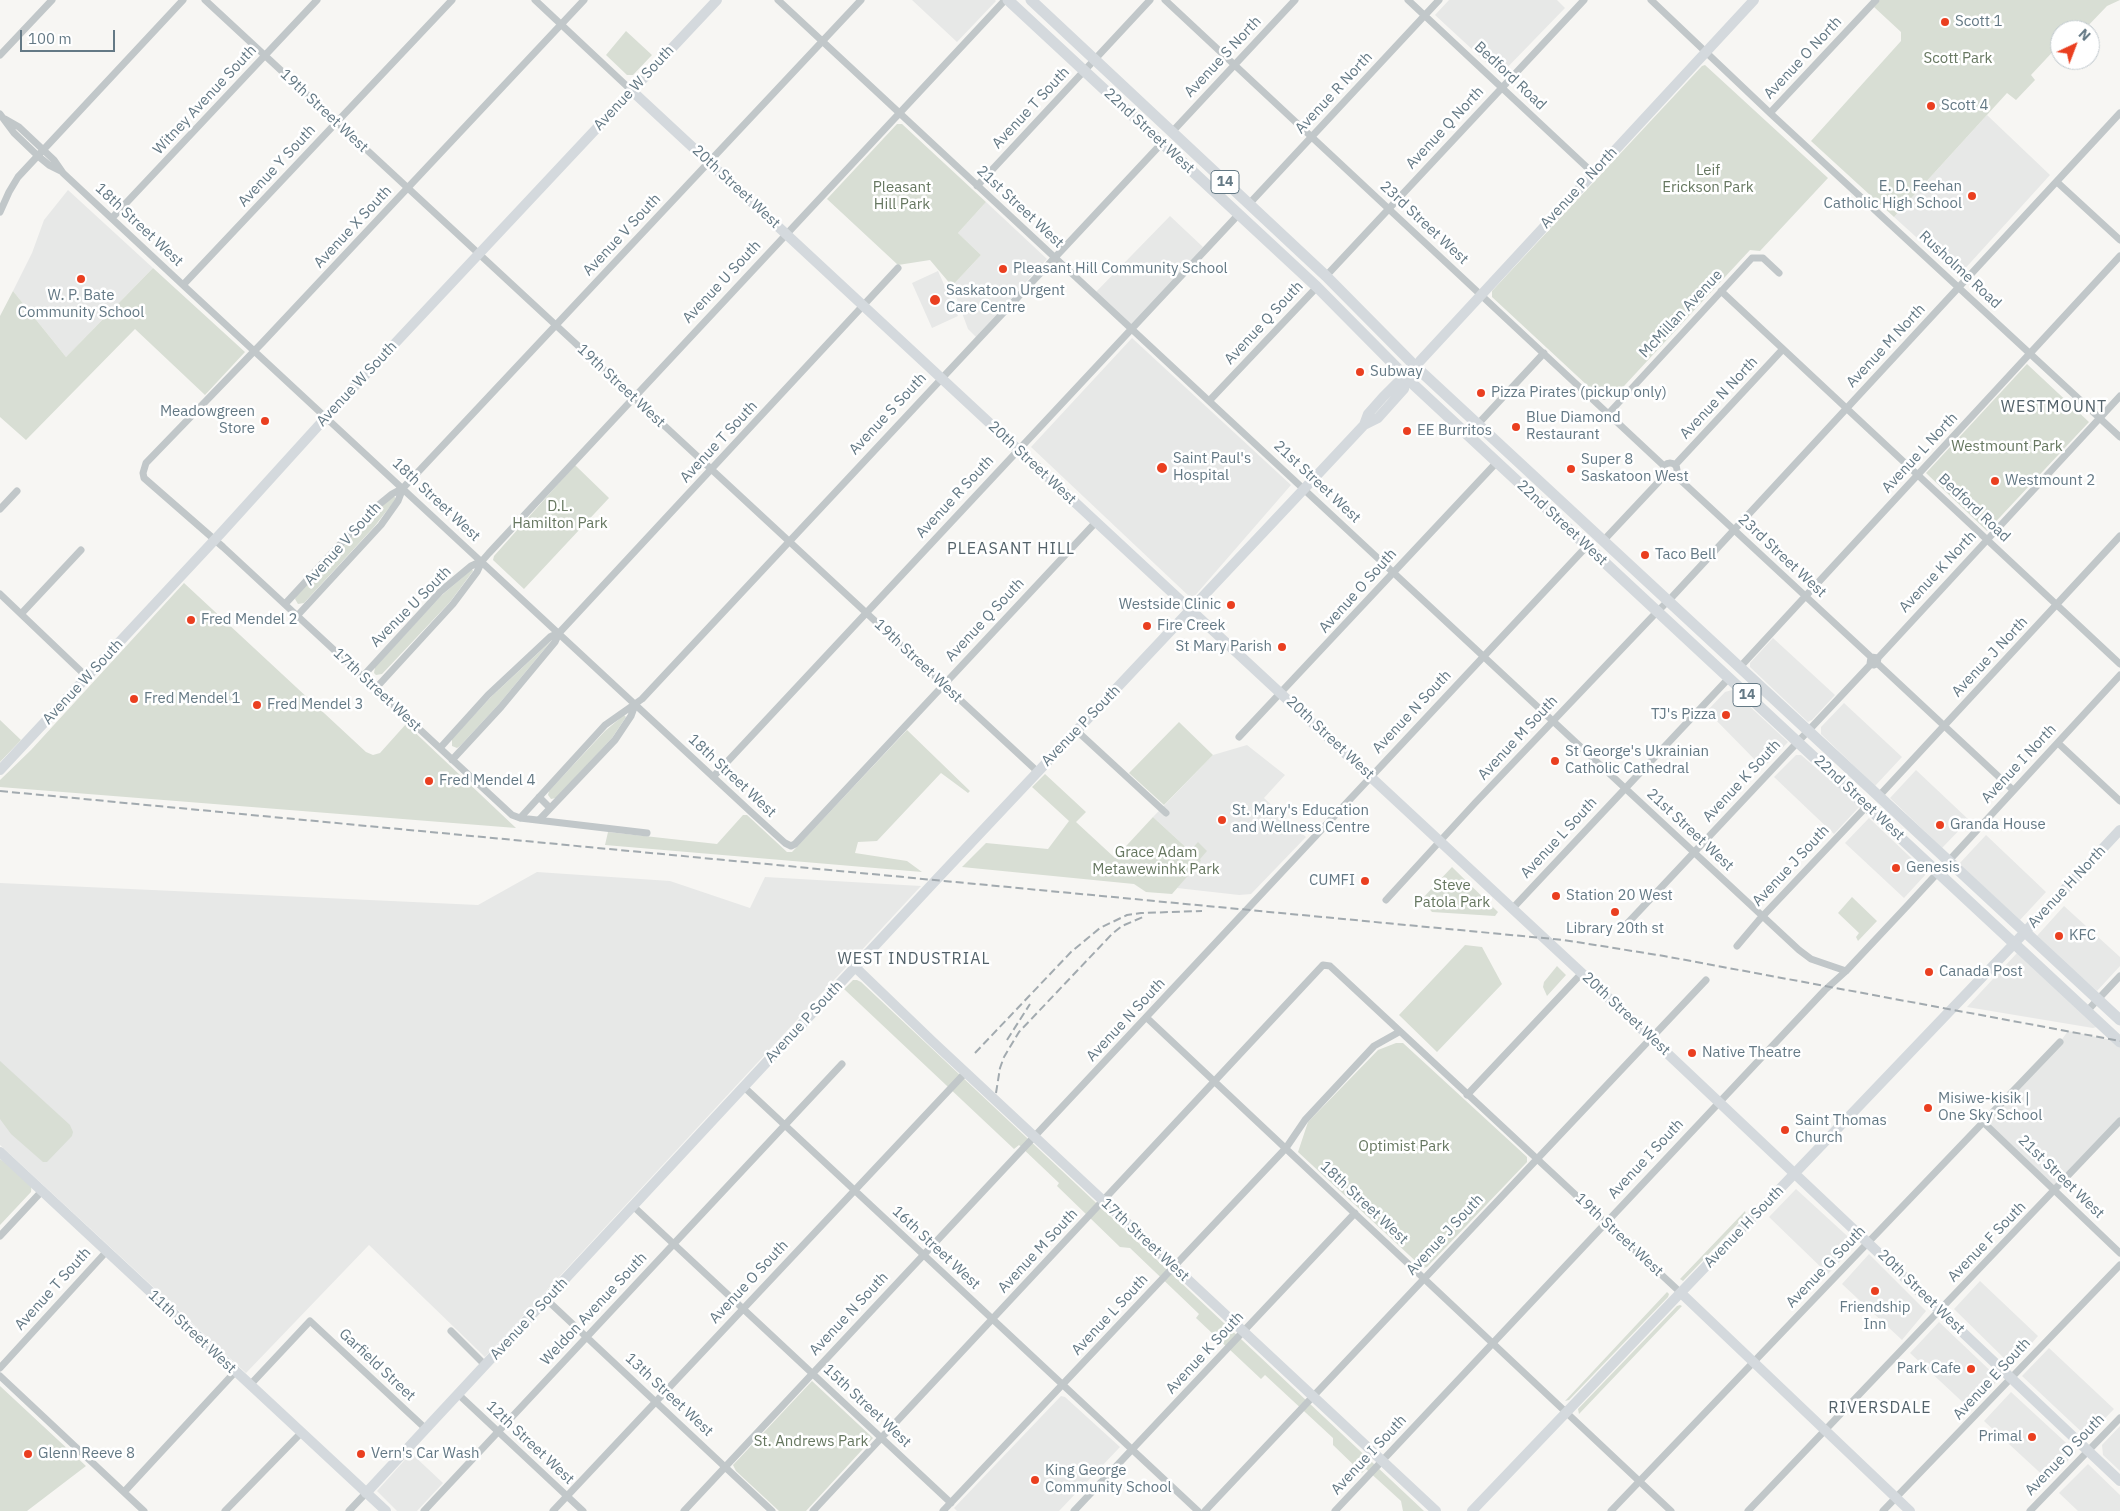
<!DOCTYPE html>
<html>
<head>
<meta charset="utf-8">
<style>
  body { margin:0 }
  #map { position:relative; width:2120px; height:1511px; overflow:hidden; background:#f7f6f3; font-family:"IBM Plex Sans",sans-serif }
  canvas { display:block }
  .north { position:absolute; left:2050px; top:20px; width:50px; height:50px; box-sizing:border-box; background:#fff; border:1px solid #c1c9ce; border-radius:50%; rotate:43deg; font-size:14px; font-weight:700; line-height:20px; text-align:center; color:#647985 }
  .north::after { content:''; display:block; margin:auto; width:18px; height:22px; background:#ea3f20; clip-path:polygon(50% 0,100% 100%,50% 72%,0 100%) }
  .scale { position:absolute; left:20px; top:30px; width:95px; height:22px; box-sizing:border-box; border:2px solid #647985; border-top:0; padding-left:6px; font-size:15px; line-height:18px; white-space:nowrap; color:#647985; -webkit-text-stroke:4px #fff; paint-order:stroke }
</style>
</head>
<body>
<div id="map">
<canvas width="2120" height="1511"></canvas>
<div class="north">N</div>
<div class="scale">100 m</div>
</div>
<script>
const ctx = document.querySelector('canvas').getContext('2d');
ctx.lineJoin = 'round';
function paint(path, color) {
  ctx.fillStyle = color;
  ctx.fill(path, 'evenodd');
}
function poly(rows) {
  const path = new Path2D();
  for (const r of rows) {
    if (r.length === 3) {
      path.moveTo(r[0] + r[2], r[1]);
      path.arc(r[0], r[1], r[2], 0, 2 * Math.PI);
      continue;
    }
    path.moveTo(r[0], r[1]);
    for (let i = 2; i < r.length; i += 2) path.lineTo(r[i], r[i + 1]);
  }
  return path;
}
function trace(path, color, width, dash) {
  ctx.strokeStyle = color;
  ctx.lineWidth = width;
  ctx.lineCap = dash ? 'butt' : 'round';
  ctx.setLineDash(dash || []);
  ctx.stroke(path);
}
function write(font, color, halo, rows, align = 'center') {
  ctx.font = font + ' "IBM Plex Sans",sans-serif';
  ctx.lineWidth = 5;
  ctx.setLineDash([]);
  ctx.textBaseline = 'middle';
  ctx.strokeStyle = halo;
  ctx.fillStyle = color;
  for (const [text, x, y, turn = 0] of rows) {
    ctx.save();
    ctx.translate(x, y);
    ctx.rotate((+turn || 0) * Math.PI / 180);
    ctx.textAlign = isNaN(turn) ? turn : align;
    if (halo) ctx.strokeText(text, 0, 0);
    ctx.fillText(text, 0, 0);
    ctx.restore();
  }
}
const built = poly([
  [912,0,995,0,996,1,957,42],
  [1449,0,1557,0,1565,8,1500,75,1435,15],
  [1987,115,2050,175,1961,273,1957,274,1894,217],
  [68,190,153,268,66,357,13,291,32,253,44,220],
  [986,202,1047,259,976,337,968,329,952,286,981,255,958,233],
  [1170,216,1203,247,1132,329,1094,294],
  [938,271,958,316,932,328,912,283],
  [1132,338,1291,485,1192,599,1031,447],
  [1773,638,1835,695,1812,720,1808,722,1750,667,1750,663],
  [1732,690,1788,742,1763,768,1707,711,1725,692],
  [1844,703,1902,757,1875,786,1821,734,1821,727],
  [1247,745,1285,775,1264,798,1306,837,1251,894,1239,895,1177,888,1201,861,1153,817,1213,755],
  [1796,755,1801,755,1860,806,1834,834,1774,777],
  [1916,770,1969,820,1942,848,1890,798],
  [1869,818,1927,873,1904,898,1845,843],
  [1986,835,2046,892,2020,920,1959,864],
  [537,872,670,881,750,908,765,877,921,886,485,1357,369,1245,246,1373,0,1145,0,883,478,905],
  [2064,906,2120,957,2120,966,2097,991,2036,937],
  [2017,953,2097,1027,2093,1028,1967,1007],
  [2068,1031,2120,1042,2120,1121,2055,1190,1983,1122,2060,1042],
  [1796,1189,1856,1244,1828,1274,1769,1217],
  [1869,1254,1926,1311,1902,1340,1842,1284],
  [1980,1281,2038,1336,2012,1366,1954,1309],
  [1939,1322,1999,1379,1970,1409,1910,1353],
  [2049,1348,2114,1409,2087,1437,2022,1376],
  [2011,1392,2076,1452,2049,1481,1984,1421],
  [1061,1396,1065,1397,1120,1447,1059,1511,957,1511,954,1508],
  [2120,1426,2120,1471,2103,1455,2102,1445],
  [411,1453,443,1483,417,1511,397,1511,377,1491],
  [2088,1464,2120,1495,2120,1511,2078,1511,2059,1493]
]);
const green = poly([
  [1880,0,2120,0,2107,6,2084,30,2076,27,2073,30,2060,30,2060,44,2031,75,2035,80,2016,100,2007,93,1894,217,1811,141,1901,41,1901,32,1874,7],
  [626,31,652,55,633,75,627,75,606,55],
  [1705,65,1828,178,1760,251,1750,250,1612,399,1603,400,1492,297,1492,291,1702,66],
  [897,124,902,124,986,202,958,233,981,255,952,286,930,260,898,265,827,199],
  [153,268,245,352,205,395,135,329,26,440,0,417,0,316,13,291,66,357],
  [2027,364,2089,422,1987,531,1926,473],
  [575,465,609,498,524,589,493,560,494,556],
  [394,496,396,499,374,527,304,603,298,604,295,599,296,596,363,523],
  [472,569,473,571,450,602,382,674,376,675,374,673,375,667,441,596],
  [184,583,366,752,373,755,380,753,406,724,516,828,0,787,0,780,31,750],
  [552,640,499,704,460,746,457,748,452,746,452,739,491,697],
  [624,715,626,717,612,738,556,798,551,799,548,795,549,791,605,731],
  [0,720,21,740,0,762],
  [1179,722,1213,755,1164,805,1129,773],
  [907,730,970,791,968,793,941,773,877,841,858,842,855,853,907,861,922,872,605,845,608,832,717,844,743,815,747,815,787,852,792,852],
  [1045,774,1086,812,1076,822,1115,858,1153,817,1190,851,1198,842,1207,851,1200,859,1201,861,1172,894,1146,892,1134,884,962,867,986,843,1048,849,1069,821,1032,787],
  [1452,867,1498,912,1495,916,1432,912,1421,900],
  [1852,897,1877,921,1858,941,1856,937,1859,933,1838,913],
  [1465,945,1482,947,1502,984,1437,1052,1399,1015],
  [1557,966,1566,975,1547,996,1543,987,1544,982],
  [853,980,857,980,861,982,1424,1511,1403,1511,1401,1501,1366,1469,1362,1473,1333,1445,1333,1438,1265,1375,1261,1379,1196,1318,1199,1314,1130,1248,1120,1247,1057,1186,1059,1183,1019,1145,1014,1149,844,989],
  [1396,1043,1403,1043,1527,1157,1527,1162,1427,1267,1423,1268,1298,1152,1308,1122,1378,1050],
  [0,1061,70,1125,73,1132,72,1136,47,1162,43,1162,11,1134,0,1119],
  [0,1159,32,1181,31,1192,0,1225],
  [1745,1211,1746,1215,1683,1281,1680,1279],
  [1667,1292,1669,1294,1668,1297,1569,1400,1565,1401],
  [1680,1305,1682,1306,1579,1414,1578,1409,1677,1306],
  [812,1381,873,1438,806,1511,779,1511,736,1471,733,1465],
  [0,1386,86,1466,27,1511,0,1511]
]);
const street = poly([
  [205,0,1038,772],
  [535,0,631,90],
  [584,0,262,343,146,463,143,473,144,478,223,547,512,815,520,818,647,833],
  [778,0,1799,950,1811,959,1846,971],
  [1165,0,1664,466],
  [1408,0,1593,173],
  [1651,0,1770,113,2120,437],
  [0,55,52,0],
  [1770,113,1876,0],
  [0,114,14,133,38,156,49,165,61,171],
  [5,119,19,127,54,160,63,173,183,285,752,813,785,843,791,846,795,844,1096,522],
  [1172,132,1295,0],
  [2057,182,2120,240],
  [977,186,1150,0],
  [1249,204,1439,0],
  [0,212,9,192,18,177,183,0],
  [112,218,317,0],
  [1326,276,1584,0],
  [183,285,452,0],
  [1721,291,2120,664],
  [1210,400,1317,287],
  [1609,413,1752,258,1763,258,1779,273],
  [1478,424,1544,353],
  [1670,470,7],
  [1675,465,1783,349],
  [1675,475,1871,657,1878,658,1877,664,1874,665,1870,664,1871,657],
  [0,509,17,491],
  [1603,541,1665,475],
  [0,594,87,677],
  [285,604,370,512,392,494,403,488,861,0],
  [21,614,81,550],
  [297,616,381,525,398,501,403,488],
  [1878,658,2120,396],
  [1878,664,2013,790],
  [1740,667,2120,256],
  [363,676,441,591,471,566,482,561],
  [376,688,453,604,477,572,482,561,489,553,1005,0],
  [1077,731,1166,813],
  [1239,737,1497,462],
  [2058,743,2120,801],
  [440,748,488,695,550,637,558,633],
  [452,760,501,707,555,642,559,633,898,268],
  [713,777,1238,215],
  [1879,796,2120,536],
  [539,797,550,808],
  [520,818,605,725,642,699,1162,143],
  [539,820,615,740,631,716,635,705],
  [1386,900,1475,803,1653,616,1672,597,2120,113],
  [1512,909,1729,678],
  [1624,927,1871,664],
  [1737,946,1759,920,1867,806],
  [2087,1011,2120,976],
  [1147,1018,1671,1511],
  [744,1087,1198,1511],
  [1467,1095,1582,973],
  [1983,1122,2120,1253],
  [633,1206,951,1503],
  [0,1236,42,1191],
  [547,1300,772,1511],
  [451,1331,485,1365],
  [0,1368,106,1252],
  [0,1376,144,1511],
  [250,1385,310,1321,426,1429],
  [458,1394,583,1511],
  [124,1492,235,1372],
  [225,1511,301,1433],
  [349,1511,366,1493],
  [424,1511,842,1064],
  [553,1511,966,1072],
  [684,1511,1587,546],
  [813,1511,1323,965,1330,966,1681,1293],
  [943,1511,1286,1148,1305,1120,1374,1046,1399,1032],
  [1074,1511,1355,1213],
  [1205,1511,1706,980],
  [1335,1511,1825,990,1846,971,1908,905,2120,675],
  [1611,1511,2060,1042],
  [1748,1511,2120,1121],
  [1883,1511,2120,1265],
  [2030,1511,2120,1418]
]);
const secondary = poly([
  [631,90,1614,1003,2120,1481],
  [1364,425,1378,418,1404,389,1407,378,1420,361,1754,0],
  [0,770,222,532,339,403,717,0],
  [855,967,933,1042,1436,1511],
  [0,1152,386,1511],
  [1681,1293,1910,1511],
  [366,1493,936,880,1289,505,1364,425,1368,414,1383,397,1397,383,1407,378],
  [1472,1511,2010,948,2120,830]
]);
const primary = poly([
  [1008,0,1317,287,1414,385,2120,1042],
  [1031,0,1326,276,1416,367,2120,1020]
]);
const rail = poly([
  [0,791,1564,940,1664,956,2120,1041],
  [1007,1040,1030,1004],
  [975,1053,1071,952,1100,928,1127,915,1141,913,1202,911],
  [996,1093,1000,1068,1004,1057,1019,1032,1112,934,1122,926,1143,917]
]);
const markers = [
  [1945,22,5,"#ea3f20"],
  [1931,106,5,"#ea3f20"],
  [1972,196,5,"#ea3f20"],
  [1003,269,5,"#ea3f20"],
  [81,279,5,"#ea3f20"],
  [935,300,6,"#ea3f20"],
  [1360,372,5,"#ea3f20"],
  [1481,393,5,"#ea3f20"],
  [265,421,5,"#ea3f20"],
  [1516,427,5,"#ea3f20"],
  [1407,431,5,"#ea3f20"],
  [1162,468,6,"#ea3f20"],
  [1571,469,5,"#ea3f20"],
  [1995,481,5,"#ea3f20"],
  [1645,555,5,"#ea3f20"],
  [1231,605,5,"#ea3f20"],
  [191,620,5,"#ea3f20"],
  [1147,626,5,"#ea3f20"],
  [1282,647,5,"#ea3f20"],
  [134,699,5,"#ea3f20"],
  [257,705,5,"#ea3f20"],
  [1726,715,5,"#ea3f20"],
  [1555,761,5,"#ea3f20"],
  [429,781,5,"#ea3f20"],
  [1222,820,5,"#ea3f20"],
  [1940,825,5,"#ea3f20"],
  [1896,868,5,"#ea3f20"],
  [1365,881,5,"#ea3f20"],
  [1556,896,5,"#ea3f20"],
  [1615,912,5,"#ea3f20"],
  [2059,936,5,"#ea3f20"],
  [1929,972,5,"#ea3f20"],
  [1692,1053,5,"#ea3f20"],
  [1928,1108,5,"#ea3f20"],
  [1785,1130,5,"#ea3f20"],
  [1875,1291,5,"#ea3f20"],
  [1971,1369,5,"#ea3f20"],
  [2032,1437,5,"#ea3f20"],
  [28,1454,5,"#ea3f20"],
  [361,1454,5,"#ea3f20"],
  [1035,1480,5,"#ea3f20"]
];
const shields = [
  [1225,182,28],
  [1747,695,28]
];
const shieldNames = [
  ["14",1225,182],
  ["14",1747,695]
];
const poiNames = [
  ["Scott 1",1955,22],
  ["Scott 4",1941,106],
  ["E. D. Feehan",1962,187,"right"],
  ["Catholic High School",1962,204,"right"],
  ["Pleasant Hill Community School",1013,269],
  ["Saskatoon Urgent",946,291],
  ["Care Centre",946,308],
  ["W. P. Bate",81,296,"center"],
  ["Community School",81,313,"center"],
  ["Subway",1370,372],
  ["Pizza Pirates (pickup only)",1491,393],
  ["Meadowgreen",255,412,"right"],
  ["Store",255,429,"right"],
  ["Blue Diamond",1526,418],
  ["Restaurant",1526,435],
  ["EE Burritos",1417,431],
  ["Saint Paul's",1173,459],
  ["Hospital",1173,476],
  ["Super 8",1581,460],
  ["Saskatoon West",1581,477],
  ["Westmount 2",2005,481],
  ["Taco Bell",1655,555],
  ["Westside Clinic",1221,605,"right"],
  ["Fred Mendel 2",201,620],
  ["Fire Creek",1157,626],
  ["St Mary Parish",1272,647,"right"],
  ["Fred Mendel 1",144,699],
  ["Fred Mendel 3",267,705],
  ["TJ's Pizza",1716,715,"right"],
  ["St George's Ukrainian",1565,752],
  ["Catholic Cathedral",1565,769],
  ["Fred Mendel 4",439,781],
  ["St. Mary's Education",1232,811],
  ["and Wellness Centre",1232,828],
  ["Granda House",1950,825],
  ["Genesis",1906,868],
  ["CUMFI",1355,881,"right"],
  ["Station 20 West",1566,896],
  ["Library 20th st",1615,929,"center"],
  ["KFC",2069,936],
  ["Canada Post",1939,972],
  ["Native Theatre",1702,1053],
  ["Misiwe-kisik |",1938,1099],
  ["One Sky School",1938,1116],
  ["Saint Thomas",1795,1121],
  ["Church",1795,1138],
  ["Friendship",1875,1308,"center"],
  ["Inn",1875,1325,"center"],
  ["Park Cafe",1961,1369,"right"],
  ["Primal",2022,1437,"right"],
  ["Glenn Reeve 8",38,1454],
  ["Vern's Car Wash",371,1454],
  ["King George",1045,1471],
  ["Community School",1045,1488]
];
const streetNames = [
  ["Avenue S North",1223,57,-47],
  ["Avenue O North",1803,58,-47],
  ["Bedford Road",1510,76,43],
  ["Avenue W South",634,88,-47],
  ["Avenue R North",1334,93,-47],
  ["Witney Avenue South",205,100,-47],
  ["Avenue T South",1031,108,-47],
  ["19th Street West",324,111,43],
  ["Avenue Q North",1445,128,-47],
  ["22nd Street West",1149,131,43],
  ["Avenue Y South",277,166,-47],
  ["20th Street West",736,187,43],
  ["Avenue P North",1579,188,-47],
  ["21st Street West",1020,207,43],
  ["23rd Street West",1424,223,43],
  ["18th Street West",139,225,43],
  ["Avenue X South",353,227,-47],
  ["Avenue V South",622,235,-47],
  ["Rusholme Road",1960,270,43],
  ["Avenue U South",722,282,-47],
  ["McMillan Avenue",1681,314,-47],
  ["Avenue Q South",1264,323,-47],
  ["Avenue M North",1886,346,-47],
  ["Avenue W South",357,384,-47],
  ["19th Street West",621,386,43],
  ["Avenue N North",1719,398,-47],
  ["Avenue S South",888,414,-47],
  ["Avenue T South",719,442,-47],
  ["Avenue L North",1920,453,-47],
  ["20th Street West",1032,463,43],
  ["21st Street West",1317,482,43],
  ["Avenue R South",955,497,-47],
  ["18th Street West",436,500,43],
  ["Bedford Road",1974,508,43],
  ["22nd Street West",1562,523,43],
  ["Avenue V South",343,544,-48],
  ["23rd Street West",1782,556,43],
  ["Avenue K North",1938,572,-47],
  ["Avenue O South",1358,591,-48],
  ["Avenue U South",411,607,-45],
  ["Avenue Q South",985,620,-47],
  ["Avenue J North",1990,657,-47],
  ["19th Street West",918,661,43],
  ["Avenue W South",83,682,-47],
  ["17th Street West",377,690,43],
  ["Avenue N South",1412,712,-47],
  ["Avenue P South",1081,726,-46],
  ["20th Street West",1330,738,43],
  ["Avenue M South",1518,738,-47],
  ["Avenue I North",2019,764,-47],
  ["18th Street West",732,776,43],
  ["Avenue K South",1742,781,-47],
  ["22nd Street West",1859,798,43],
  ["21st Street West",1690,830,43],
  ["Avenue L South",1559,838,-47],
  ["Avenue J South",1791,866,-47],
  ["Avenue H North",2067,887,-47],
  ["20th Street West",1626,1014,43],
  ["Avenue N South",1126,1020,-47],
  ["Avenue P South",804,1022,-47],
  ["Avenue I South",1646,1159,-47],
  ["21st Street West",2061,1177,44],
  ["18th Street West",1364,1203,43],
  ["Avenue H South",1744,1227,-46],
  ["Avenue J South",1445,1235,-47],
  ["19th Street West",1619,1235,43],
  ["17th Street West",1145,1240,43],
  ["Avenue F South",1987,1242,-46],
  ["16th Street West",936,1248,43],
  ["Avenue M South",1038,1251,-47],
  ["Avenue G South",1826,1267,-46],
  ["Avenue O South",749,1282,-47],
  ["Avenue T South",53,1289,-48],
  ["20th Street West",1921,1292,44],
  ["Weldon Avenue South",594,1309,-47],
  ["Avenue N South",849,1314,-47],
  ["Avenue L South",1110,1315,-47],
  ["Avenue P South",529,1319,-47],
  ["11th Street West",192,1332,43],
  ["Avenue K South",1205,1353,-47],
  ["Garfield Street",377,1365,43],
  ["Avenue E South",1992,1379,-47],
  ["13th Street West",669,1395,43],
  ["15th Street West",867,1406,43],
  ["12th Street West",530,1443,43],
  ["Avenue I South",1369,1455,-47],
  ["Avenue D South",2065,1455,-46]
];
const parkNames = [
  ["Scott Park",1958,59],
  ["Leif",1708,171],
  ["Erickson Park",1708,188],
  ["Pleasant",902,188],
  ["Hill Park",902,205],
  ["Westmount Park",2007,447],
  ["D.L.",560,507],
  ["Hamilton Park",560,524],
  ["Grace Adam",1156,853],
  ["Metawewinhk Park",1156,870],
  ["Steve",1452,886],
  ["Patola Park",1452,903],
  ["Optimist Park",1404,1147],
  ["St. Andrews Park",811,1442]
];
const neighbourhoodNames = [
  ["WESTMOUNT",2054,407],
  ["PLEASANT HILL",1011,549],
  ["WEST INDUSTRIAL",914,959],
  ["RIVERSDALE",1880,1408]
];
paint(built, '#e7e8e7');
paint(green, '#d8ded4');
trace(street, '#c1c7c9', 7);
trace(secondary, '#d4d9dd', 10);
trace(primary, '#d4d9dd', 11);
trace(rail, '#a2aaaf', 2, [8, 4]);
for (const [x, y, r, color] of markers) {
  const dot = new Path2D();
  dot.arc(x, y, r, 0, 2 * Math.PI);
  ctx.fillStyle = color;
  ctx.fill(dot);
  trace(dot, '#fff', 2);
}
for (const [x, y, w] of shields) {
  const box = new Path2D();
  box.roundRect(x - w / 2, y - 11.5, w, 23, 4);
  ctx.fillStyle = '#fff';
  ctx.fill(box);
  trace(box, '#647985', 1);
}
write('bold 14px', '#647985', null, shieldNames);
write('15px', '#647985', '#fff', poiNames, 'left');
write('15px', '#647985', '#fff', streetNames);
write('15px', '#667760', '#fff', parkNames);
ctx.letterSpacing = '1px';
write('16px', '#53626a', '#fff', neighbourhoodNames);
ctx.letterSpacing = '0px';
</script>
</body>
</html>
